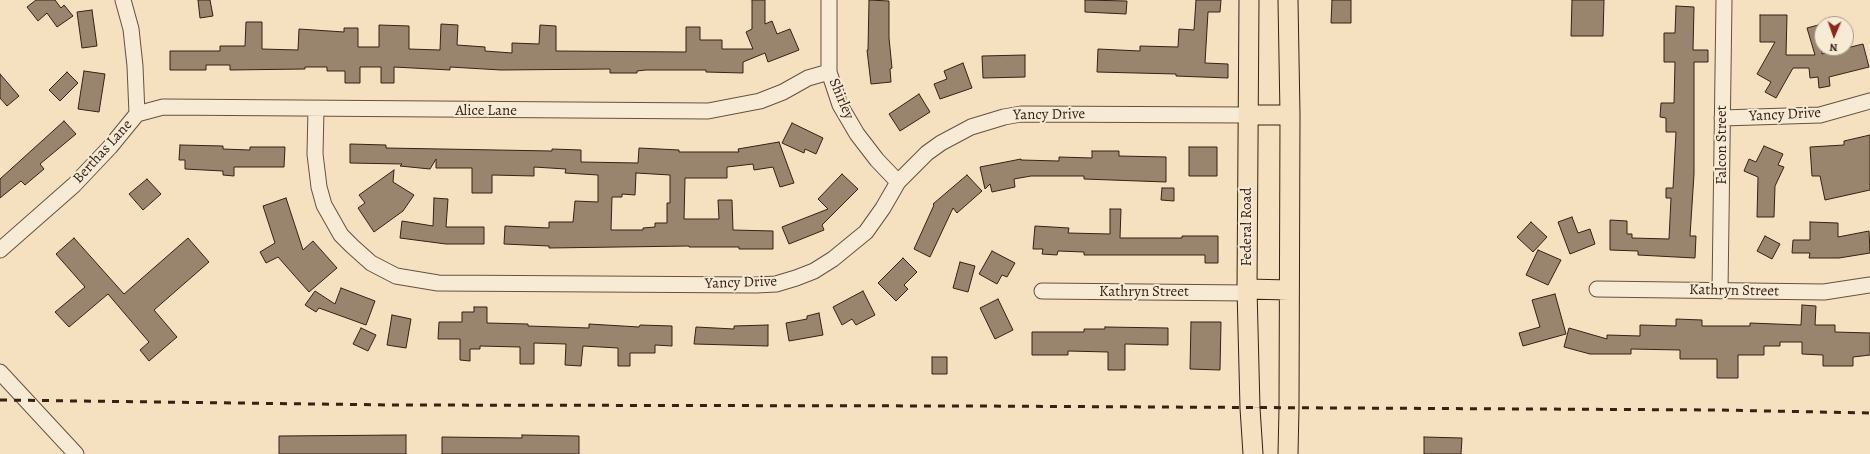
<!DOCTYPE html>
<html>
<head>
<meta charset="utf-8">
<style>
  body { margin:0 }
  #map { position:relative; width:1870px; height:454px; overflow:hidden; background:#f5e0bf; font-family:Alegreya,serif }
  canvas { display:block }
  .north { position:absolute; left:1814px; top:16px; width:40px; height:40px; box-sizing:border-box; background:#f8ebd5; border:1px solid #aa9a88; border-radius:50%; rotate:182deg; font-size:11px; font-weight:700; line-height:16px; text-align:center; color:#362115 }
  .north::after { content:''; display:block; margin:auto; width:14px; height:18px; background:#8f2418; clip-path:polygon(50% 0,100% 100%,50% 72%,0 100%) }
</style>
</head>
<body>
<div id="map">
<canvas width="1870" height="454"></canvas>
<div class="north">N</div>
</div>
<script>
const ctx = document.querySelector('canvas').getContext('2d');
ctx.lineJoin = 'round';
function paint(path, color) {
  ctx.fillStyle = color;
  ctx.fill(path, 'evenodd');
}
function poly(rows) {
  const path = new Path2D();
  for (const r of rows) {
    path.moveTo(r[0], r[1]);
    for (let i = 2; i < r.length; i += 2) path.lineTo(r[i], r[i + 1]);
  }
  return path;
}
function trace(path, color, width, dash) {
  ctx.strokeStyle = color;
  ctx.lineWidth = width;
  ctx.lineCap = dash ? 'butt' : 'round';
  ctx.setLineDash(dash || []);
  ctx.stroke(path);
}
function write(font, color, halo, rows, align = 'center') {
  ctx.font = font + ' Alegreya,serif';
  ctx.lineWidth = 4;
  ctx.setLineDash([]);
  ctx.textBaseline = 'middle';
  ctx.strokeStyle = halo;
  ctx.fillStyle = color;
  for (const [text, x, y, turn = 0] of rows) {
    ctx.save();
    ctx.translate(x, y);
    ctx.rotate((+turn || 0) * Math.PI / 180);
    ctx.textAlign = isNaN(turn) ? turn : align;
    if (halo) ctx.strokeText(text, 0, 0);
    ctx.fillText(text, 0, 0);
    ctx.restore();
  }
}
const building = poly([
  [36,0,55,0,61,8,64,5,73,16,57,27,47,13,38,21,27,7,36,0],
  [198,0,210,0,213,16,200,18,198,0],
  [752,0,765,0,765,24,772,21,777,34,790,29,799,50,768,62,765,53,743,62,743,73,706,72,706,70,646,70,637,71,637,73,610,73,610,69,501,70,450,67,450,70,394,67,394,83,381,83,381,67,360,67,360,83,345,83,345,71,327,71,327,67,305,67,305,69,230,70,230,65,206,65,206,70,170,70,170,51,220,51,220,46,245,46,246,22,262,22,262,49,298,50,299,29,344,32,344,28,358,28,358,47,379,47,379,25,409,26,409,49,440,50,441,24,458,25,457,45,485,47,485,51,512,53,512,43,539,44,540,25,556,26,556,51,686,52,686,27,700,27,700,40,722,40,722,49,753,49,746,32,752,29,752,0],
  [869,0,889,1,889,38,892,68,890,69,891,82,871,84,867,50,868,50,869,0],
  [1085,0,1127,1,1126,14,1085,12,1085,0],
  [1196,0,1221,0,1220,12,1208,12,1205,63,1228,64,1228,78,1176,76,1176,74,1097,72,1098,49,1140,51,1140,46,1178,47,1179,29,1194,30,1196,0],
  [1332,0,1351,0,1351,23,1331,23,1332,0],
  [1572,0,1604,0,1603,36,1571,36,1572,0],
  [1676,6,1694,7,1693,50,1708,50,1708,62,1694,62,1694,174,1690,236,1696,236,1695,258,1638,255,1638,251,1610,250,1610,220,1627,221,1627,234,1632,234,1632,238,1669,239,1671,198,1666,198,1666,188,1673,188,1676,132,1666,132,1666,118,1660,117,1661,103,1674,103,1675,62,1664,62,1664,33,1675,33,1676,6],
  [92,10,97,46,82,48,77,12,92,10],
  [1760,15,1787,15,1786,55,1815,55,1807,28,1822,24,1822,54,1863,44,1869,67,1829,77,1830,86,1819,88,1818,77,1810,78,1809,68,1793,68,1776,98,1765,92,1771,82,1757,74,1775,42,1760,42,1760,15],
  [1025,55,1025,77,983,78,982,56,1025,55],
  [963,63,972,88,940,99,934,84,947,79,944,71,963,63],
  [84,71,105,74,99,112,78,109,84,71],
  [67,72,78,83,60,101,49,90,67,72],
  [0,74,19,96,7,106,0,98,0,74],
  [919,94,930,112,900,131,889,114,919,94],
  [64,121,76,134,40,164,44,169,25,185,21,181,0,198,0,179,64,121],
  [792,123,823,138,816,154,805,149,804,153,782,143,792,123],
  [1870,135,1870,190,1825,200,1820,176,1812,176,1810,147,1844,145,1844,141,1870,135],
  [779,142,794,183,780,187,773,167,754,170,753,164,727,167,727,178,685,178,684,219,719,219,718,200,732,200,733,230,773,231,773,249,739,249,739,247,689,247,689,246,549,248,549,246,504,244,505,226,549,228,549,222,573,222,575,201,598,202,598,175,565,173,566,169,534,167,534,176,492,175,492,193,472,193,472,168,436,168,436,159,430,169,400,166,402,164,350,163,350,144,386,145,386,148,552,151,552,149,581,150,581,162,638,163,639,148,679,150,679,152,739,152,738,149,779,142],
  [636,173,670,175,670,203,667,203,667,223,655,223,655,227,643,228,643,230,611,230,612,197,622,197,622,194,635,195,636,173],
  [180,145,223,146,223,149,250,150,250,147,285,147,284,167,234,167,234,176,223,175,223,171,185,169,185,160,179,160,180,145],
  [1764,146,1783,154,1778,165,1784,167,1775,186,1774,217,1757,217,1758,177,1744,171,1749,159,1756,162,1764,146],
  [1189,147,1217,147,1217,176,1189,176,1189,147],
  [1092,151,1119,151,1119,156,1166,157,1166,182,1084,179,1084,176,1031,176,1014,179,1015,187,992,192,990,184,985,189,980,167,1021,159,1021,160,1059,161,1059,157,1092,158,1092,151],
  [394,170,393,182,414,195,403,211,374,232,358,208,365,203,359,195,394,170],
  [842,174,858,189,822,225,824,230,789,244,782,227,828,209,818,199,842,174],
  [967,175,982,191,957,213,953,208,930,257,914,249,934,205,933,204,967,175],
  [147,179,161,194,143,210,129,194,147,179],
  [1162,188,1174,188,1174,201,1161,200,1162,188],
  [286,198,303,250,313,241,337,268,309,292,278,257,266,263,260,252,275,243,263,206,286,198],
  [434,198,448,199,446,227,484,227,484,244,446,244,400,238,402,221,433,226,434,198],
  [1110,209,1121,209,1120,238,1182,238,1182,236,1218,236,1218,263,1205,263,1205,255,1084,255,1084,252,1058,251,1057,255,1042,254,1043,249,1033,249,1035,226,1069,228,1068,233,1110,234,1110,209],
  [1572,217,1578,233,1590,229,1595,244,1570,254,1558,222,1572,217],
  [1531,222,1547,237,1533,252,1517,237,1531,222],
  [1810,222,1838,223,1838,237,1869,231,1870,253,1839,258,1809,258,1810,253,1792,253,1793,240,1810,240,1810,222],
  [1765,236,1780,244,1772,259,1757,251,1765,236],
  [74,238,124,294,188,238,209,262,154,310,177,337,149,361,140,350,149,342,108,294,69,327,55,312,85,287,56,254,74,238],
  [1538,250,1561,260,1548,285,1526,275,1538,250],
  [992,251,1015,263,1007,277,1002,275,997,284,979,274,992,251],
  [903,258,917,272,904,285,908,289,896,301,878,283,903,258],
  [960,262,975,266,968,292,953,288,960,262],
  [341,288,375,301,366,325,319,308,316,312,305,305,315,291,335,304,341,288],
  [863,291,875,315,856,325,852,319,842,325,833,307,863,291],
  [1555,294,1566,334,1523,346,1519,333,1540,327,1532,300,1555,294],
  [998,299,1013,330,995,339,980,308,998,299],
  [1802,305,1816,306,1815,325,1835,325,1835,332,1870,333,1870,355,1853,357,1853,366,1823,366,1823,355,1802,354,1802,342,1780,342,1780,346,1764,346,1764,355,1738,355,1738,378,1717,378,1717,359,1680,359,1680,350,1631,349,1631,354,1590,354,1564,347,1569,328,1607,339,1607,335,1640,336,1640,325,1676,326,1676,319,1702,320,1702,326,1750,326,1750,323,1801,325,1802,305],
  [474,307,487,307,487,323,528,324,528,326,589,328,589,324,639,327,640,325,672,326,672,346,655,345,655,353,630,353,630,366,618,366,618,348,583,346,581,366,565,365,566,344,534,343,534,364,520,364,520,347,480,346,480,349,470,349,470,361,460,360,460,339,438,339,439,322,462,322,462,312,474,312,474,307],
  [819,313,823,335,789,341,786,323,807,319,807,316,819,313],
  [392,315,411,319,406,348,387,345,392,315],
  [1191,322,1221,322,1220,370,1190,369,1191,322],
  [768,325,768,346,694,344,696,327,734,329,734,326,768,325],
  [1105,327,1168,328,1168,345,1125,344,1125,370,1108,370,1108,352,1068,351,1068,355,1032,355,1032,332,1084,332,1084,329,1105,329,1105,327],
  [361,328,376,335,368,351,353,344,361,328],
  [932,357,947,357,947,374,932,374,932,357],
  [406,435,406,454,279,454,279,436,406,435],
  [522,435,579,436,579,454,442,454,442,437,522,438,522,435],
  [1424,437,1462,438,1461,454,1424,454,1424,437]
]);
const minor = poly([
  [829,0,829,72,840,105,857,134,877,160,898,182],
  [316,109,315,154,319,187,324,205,341,235,352,246,371,263,396,276,438,283,756,285,776,284,796,278,814,271,833,259,866,232,883,208,898,182,927,153,941,143,971,127,1004,117,1021,114,1248,115],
  [137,114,163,107,708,111,760,101,783,92,808,78,829,72],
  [1722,118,1820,115,1870,101],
  [0,250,74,185,110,147,137,114,135,66,131,29,123,0],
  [1597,289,1824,292,1870,285],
  [1042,291,1247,293],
  [1720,291,1724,0],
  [0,372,76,454]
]);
const major = poly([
  [1249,0,1247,289,1250,408,1253,454],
  [1248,115,1290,115],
  [1247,289,1289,290],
  [1288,454,1289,408,1290,115,1288,0]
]);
const rail = poly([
  [0,400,394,405,972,406,1718,410,1870,413]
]);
const streetNames = [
  ["Shirley",841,99,67],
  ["Alice Lane",486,111],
  ["Yancy Drive",1049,115,-1],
  ["Yancy Drive",1785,115,-3],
  ["Falcon Street",1722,145,-90],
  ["Berthas Lane",103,152,-48],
  ["Federal Road",1247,227,-90],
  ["Yancy Drive",741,283,-2],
  ["Kathryn Street",1734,291,1],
  ["Kathryn Street",1144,292]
];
paint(building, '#99846d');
trace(building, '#362115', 1);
trace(minor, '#665140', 17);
trace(major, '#362115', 21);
trace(minor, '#f8ebd5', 15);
trace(major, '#f5e0bf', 19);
trace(rail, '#362115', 3, [7, 7]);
write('15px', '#362115', '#f8ebd5', streetNames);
</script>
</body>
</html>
